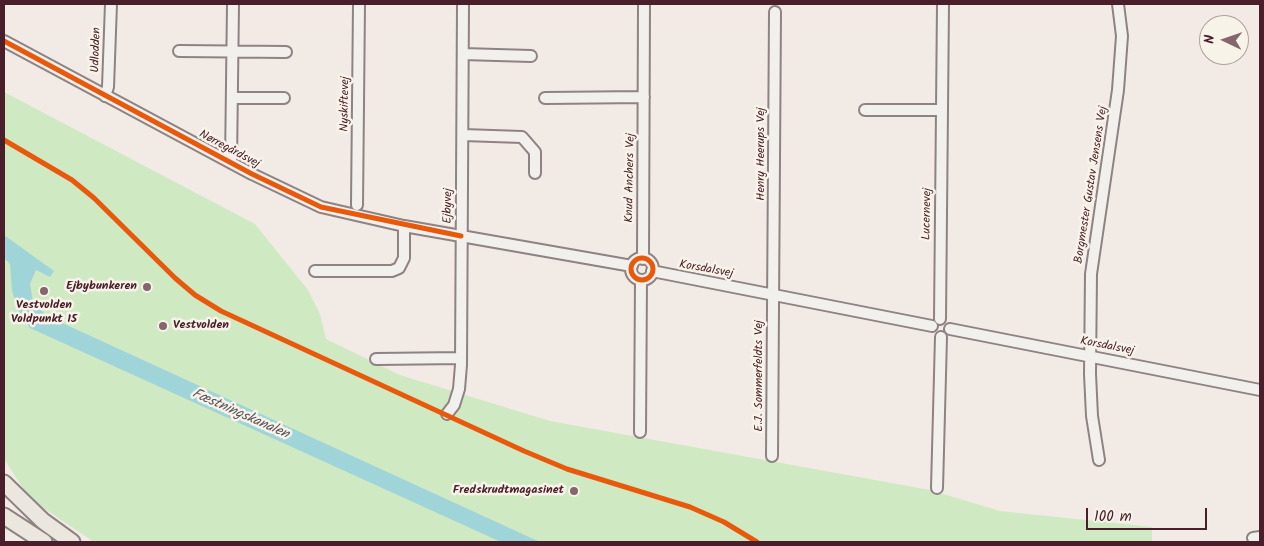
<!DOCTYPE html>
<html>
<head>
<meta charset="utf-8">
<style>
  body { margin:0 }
  #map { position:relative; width:1264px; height:546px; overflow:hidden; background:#f2ebe5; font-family:Kalam,sans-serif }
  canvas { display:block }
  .frame { position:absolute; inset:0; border:5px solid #4a1f2b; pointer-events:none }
  .north { position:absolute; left:1199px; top:15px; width:50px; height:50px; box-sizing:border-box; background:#f7f3e8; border:1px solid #b29e9c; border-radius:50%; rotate:273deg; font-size:14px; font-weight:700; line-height:20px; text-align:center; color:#4a1f2b }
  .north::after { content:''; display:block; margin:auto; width:18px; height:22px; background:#85666c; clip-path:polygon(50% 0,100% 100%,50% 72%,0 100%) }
  .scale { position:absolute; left:1086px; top:508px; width:121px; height:22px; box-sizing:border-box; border:2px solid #4a1f2b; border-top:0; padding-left:6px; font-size:15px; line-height:18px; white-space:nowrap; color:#4a1f2b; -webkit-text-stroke:4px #f7f3e8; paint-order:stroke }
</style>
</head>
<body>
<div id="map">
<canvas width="1264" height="546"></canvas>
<div class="frame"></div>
<div class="north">N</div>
<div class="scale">100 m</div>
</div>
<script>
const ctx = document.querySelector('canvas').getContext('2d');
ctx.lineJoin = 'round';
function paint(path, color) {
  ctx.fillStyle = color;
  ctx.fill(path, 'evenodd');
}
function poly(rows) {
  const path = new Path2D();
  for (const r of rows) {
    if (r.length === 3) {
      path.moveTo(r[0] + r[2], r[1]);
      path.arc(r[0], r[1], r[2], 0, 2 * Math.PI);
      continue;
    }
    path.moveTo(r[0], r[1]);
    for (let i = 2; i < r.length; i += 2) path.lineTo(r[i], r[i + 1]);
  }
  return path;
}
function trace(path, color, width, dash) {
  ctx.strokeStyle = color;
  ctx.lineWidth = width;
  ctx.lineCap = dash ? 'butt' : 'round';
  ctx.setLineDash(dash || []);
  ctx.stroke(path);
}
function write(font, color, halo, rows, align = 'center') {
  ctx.font = font + ' Kalam,sans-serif';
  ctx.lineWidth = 5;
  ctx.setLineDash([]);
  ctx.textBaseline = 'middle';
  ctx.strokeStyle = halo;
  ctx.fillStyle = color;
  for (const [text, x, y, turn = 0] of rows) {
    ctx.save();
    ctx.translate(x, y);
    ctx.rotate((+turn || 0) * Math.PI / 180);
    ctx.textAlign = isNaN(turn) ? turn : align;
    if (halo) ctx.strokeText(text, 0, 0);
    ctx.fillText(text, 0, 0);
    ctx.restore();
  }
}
const green = poly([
  [4,92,255,224,308,290,320,314,326,339,400,375,550,421,930,490,1000,511,1152,527,1152,542,94,542,30,499,4,459]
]);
const water = poly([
  [4,235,54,271,50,277,36,270,30,284,33,302,47,316,540,542,501,542,30,328,19,312,12,291,10,264,4,258]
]);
const minor = poly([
  [4,41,252,174,321,207,404,226,632,266],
  [179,51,286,52],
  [463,54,531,56],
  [105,96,108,87,111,4],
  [232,98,284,98],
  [545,98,644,97],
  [865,110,942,110],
  [463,135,522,137,535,152,535,173],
  [231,163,233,4],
  [357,205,359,4],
  [642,269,11],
  [643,259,644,4],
  [315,271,392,271,399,268,404,258,404,226],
  [652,271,932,326],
  [940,319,943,4],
  [950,329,1260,390],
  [376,359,461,358],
  [447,414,454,405,459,389,461,365,463,4],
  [640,432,641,280],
  [772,456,775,12],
  [1099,460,1092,416,1090,374,1091,274,1118,90,1122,36,1118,4],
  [937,488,941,337],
  [1253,538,1260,537]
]);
const highway = poly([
  [4,483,43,521,72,542],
  [4,516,44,542]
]);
const cycleway = poly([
  [4,41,252,174,321,207,461,236],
  [4,140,72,180,94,198,175,278,195,295,221,311,524,451,567,469,690,507,724,522,757,542],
  [642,269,11]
]);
const markers = [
  [147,287,5,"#85666c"],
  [44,291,5,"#85666c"],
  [163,326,5,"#85666c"],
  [574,491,5,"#85666c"]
];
const streetNames = [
  ["Udlodden",97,50,-88],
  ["Nyskiftevej",346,104,-89],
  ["Nørregårdsvej",229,150,28],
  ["Henry Heerups Vej",762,154,-90],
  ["Knud Anchers Vej",631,178,-89],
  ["Borgmester Gustav Jensens Vej",1092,185,-81],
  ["Ejbyvej",449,206,-89],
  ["Lucernevej",928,214,-89],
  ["Korsdalsvej",706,270,10],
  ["Korsdalsvej",1107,347,11],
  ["E.J. Sommerfeldts Vej",760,376,-90]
];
const poiNames = [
  ["Ejbybunkeren",137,287],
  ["Vestvolden",44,306,"center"],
  ["Voldpunkt 15",44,320,"center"],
  ["Vestvolden",173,326,"left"],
  ["Fredskrudtmagasinet",564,491]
];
const waterNames = [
  ["Fæstningskanalen",240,415,24]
];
paint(green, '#cfe9c3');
paint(water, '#9fd5d8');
trace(minor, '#8e8282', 14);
trace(highway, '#8e8282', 19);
trace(minor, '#f2f0ec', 10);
trace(highway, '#ece7de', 15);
trace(cycleway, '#e8590c', 5);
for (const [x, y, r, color] of markers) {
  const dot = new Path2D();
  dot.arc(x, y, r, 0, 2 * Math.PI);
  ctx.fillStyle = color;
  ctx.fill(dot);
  trace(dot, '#f7f3e8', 2);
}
write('12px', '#4a1f2b', '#f7f3e8', streetNames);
write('bold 12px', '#4a1f2b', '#f7f3e8', poiNames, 'right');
write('italic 14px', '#59535d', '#f7f3e8', waterNames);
</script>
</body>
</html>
